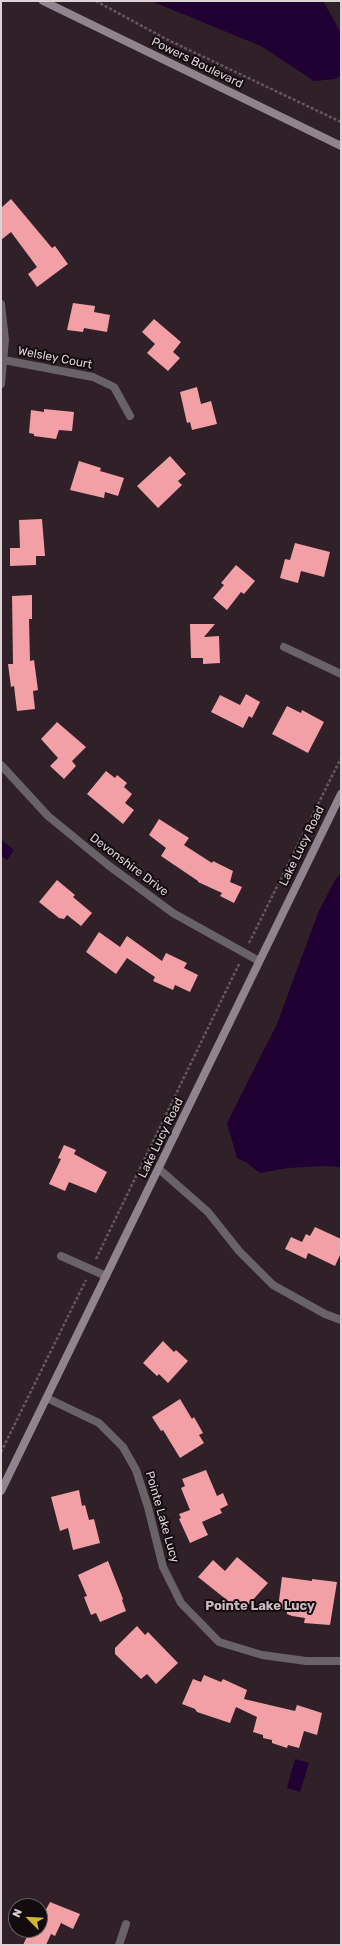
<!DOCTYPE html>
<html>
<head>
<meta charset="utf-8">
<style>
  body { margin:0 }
  #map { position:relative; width:342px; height:1946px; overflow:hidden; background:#302027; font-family:Rubik,sans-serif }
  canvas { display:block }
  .frame { position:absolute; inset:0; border:2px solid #ddd3d6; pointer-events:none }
  .north { position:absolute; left:8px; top:1898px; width:40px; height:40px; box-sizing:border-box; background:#130c0f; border:1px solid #645c5f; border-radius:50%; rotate:294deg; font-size:11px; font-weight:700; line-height:16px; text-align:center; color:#ddd3d6 }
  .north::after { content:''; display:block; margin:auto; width:14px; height:18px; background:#d2b736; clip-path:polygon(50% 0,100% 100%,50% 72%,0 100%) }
</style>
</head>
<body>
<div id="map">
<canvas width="342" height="1946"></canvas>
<div class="frame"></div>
<div class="north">N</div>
</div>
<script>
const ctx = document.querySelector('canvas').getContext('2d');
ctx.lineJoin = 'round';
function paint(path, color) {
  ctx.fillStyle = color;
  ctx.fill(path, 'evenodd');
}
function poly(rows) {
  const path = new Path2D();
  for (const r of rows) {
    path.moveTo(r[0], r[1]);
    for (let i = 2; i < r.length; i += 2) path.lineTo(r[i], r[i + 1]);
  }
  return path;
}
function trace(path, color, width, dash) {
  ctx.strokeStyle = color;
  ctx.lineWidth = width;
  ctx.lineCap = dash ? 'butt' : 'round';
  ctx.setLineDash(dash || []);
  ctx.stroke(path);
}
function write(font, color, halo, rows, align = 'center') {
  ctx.font = font + ' Rubik,sans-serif';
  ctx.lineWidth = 4;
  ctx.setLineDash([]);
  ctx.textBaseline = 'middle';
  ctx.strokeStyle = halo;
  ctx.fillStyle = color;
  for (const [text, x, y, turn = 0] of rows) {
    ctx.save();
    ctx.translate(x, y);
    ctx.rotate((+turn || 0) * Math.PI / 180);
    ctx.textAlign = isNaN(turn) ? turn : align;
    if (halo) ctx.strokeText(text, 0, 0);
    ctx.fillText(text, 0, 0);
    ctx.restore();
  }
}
const water = poly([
  [151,1,323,1,341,33,341,75,336,79,314,81,261,46],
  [1,840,14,850,7,860,1,856],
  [341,873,341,1167,326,1166,288,1168,260,1173,246,1162,237,1158,227,1123,277,1024,318,913,335,880],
  [295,1759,309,1763,300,1792,287,1788]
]);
const building = poly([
  [11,199,52,248,55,246,68,264,37,287,28,274,37,267,11,232,1,240,1,208],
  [73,303,95,306,94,312,110,315,107,332,84,328,83,332,67,330],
  [154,319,181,342,173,352,180,358,168,371,147,353,155,344,142,332],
  [197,387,201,404,211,401,217,424,192,430,190,422,187,423,180,392],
  [44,409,74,412,72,431,59,430,56,439,34,436,34,434,29,433,31,410,44,412],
  [170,456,186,474,178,481,182,485,158,508,137,486],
  [79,461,101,468,100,471,124,478,118,496,105,492,104,498,70,490],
  [42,519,45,556,36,556,36,565,10,566,10,548,20,548,19,520],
  [295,543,330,552,324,577,301,571,298,583,280,578,285,559,290,560],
  [236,565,255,581,244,594,241,592,227,610,213,598,224,585,221,583],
  [32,595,32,619,29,619,30,661,34,660,38,690,33,691,35,709,17,711,14,686,11,687,8,664,13,664,12,596],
  [190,624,215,624,204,637,219,636,220,663,203,664,203,658,191,658],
  [246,694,260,702,252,718,249,716,243,728,211,712,220,695,240,705],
  [287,706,301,713,302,710,324,722,308,753,272,734],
  [57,722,86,747,72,761,76,766,64,779,50,766,58,758,41,739],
  [106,771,115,778,117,775,127,783,124,787,132,794,125,803,134,810,123,824,87,794],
  [159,819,189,838,184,845,212,863,213,861,233,871,230,882,242,887,234,903,220,896,222,893,198,882,198,881,161,856,166,848,149,835],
  [57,880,75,895,73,897,92,913,81,926,67,915,64,919,59,918,39,902],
  [99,932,120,947,127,936,162,961,166,953,187,963,184,968,198,975,190,992,175,985,173,990,153,981,155,977,127,958,116,974,86,952],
  [64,1145,76,1150,74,1154,107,1172,96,1193,69,1182,65,1191,49,1184,61,1159,58,1158],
  [315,1227,341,1239,341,1253,335,1266,308,1253,306,1259,285,1249,291,1237,302,1242,306,1234,310,1236],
  [163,1341,174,1352,176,1350,188,1361,168,1383,159,1374,157,1376,143,1363],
  [180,1399,192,1419,194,1417,203,1433,199,1435,204,1443,180,1458,163,1430,161,1431,152,1417],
  [206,1470,217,1496,223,1493,228,1505,220,1509,222,1513,202,1522,208,1535,190,1543,179,1519,181,1518,179,1514,190,1510,181,1488,185,1486,182,1479],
  [79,1490,82,1506,85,1505,89,1520,94,1519,100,1543,73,1550,68,1528,60,1531,51,1497],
  [237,1557,268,1583,242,1612,198,1577,213,1560,225,1571],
  [108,1561,123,1599,122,1600,126,1611,100,1622,96,1613,91,1615,84,1597,87,1596,78,1575],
  [282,1577,312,1581,312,1579,337,1582,330,1625,304,1623,305,1618,292,1616,287,1614,287,1610,278,1608],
  [137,1626,145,1635,148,1632,178,1663,156,1684,147,1674,141,1679,115,1654,115,1648],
  [204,1675,221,1682,223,1679,247,1690,244,1699,295,1711,297,1705,322,1713,317,1735,304,1731,299,1748,288,1745,287,1748,272,1743,272,1740,263,1738,263,1735,253,1732,257,1717,236,1707,230,1723,197,1712,195,1709,182,1704,193,1679,201,1682],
  [50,1902,80,1914,73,1929,61,1923,55,1936,51,1934,46,1945,23,1945,30,1930,40,1930,40,1921]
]);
const path = poly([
  [96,1,166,39,341,122],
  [249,943,341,758],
  [96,1259,239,964],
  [1,1452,86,1280]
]);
const street = poly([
  [1,304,5,340,1,384],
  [4,360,93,377,114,387,130,416],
  [284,647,341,674],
  [1,765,48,816,108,865,173,913,259,961],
  [159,1169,208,1212,239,1251,273,1285,325,1314,341,1320],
  [61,1256,106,1276],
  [47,1398,99,1423,123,1447,136,1470,148,1507,163,1567,181,1603,219,1642,262,1655,306,1661,341,1661],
  [119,1945,126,1924]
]);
const secondary = poly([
  [43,1,341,146],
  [1,1491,341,794]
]);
const streetNames = [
  ["Powers Boulevard",197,63,26],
  ["Welsley Court",55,358,11],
  ["Lake Lucy Road",302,846,-64],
  ["Devonshire Drive",129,865,37],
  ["Lake Lucy Road",161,1138,-64],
  ["Pointe Lake Lucy",162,1517,74]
];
const neighbourhoodNames = [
  ["Pointe Lake Lucy",260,1606]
];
paint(water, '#210033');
paint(building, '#f39fa6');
trace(path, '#65575d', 2.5, [3, 2]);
trace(street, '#696368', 8);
trace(secondary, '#90858e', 8);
write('12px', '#ddd3d6', '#130c0f', streetNames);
write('bold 13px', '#ccb8bf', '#130c0f', neighbourhoodNames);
</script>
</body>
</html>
